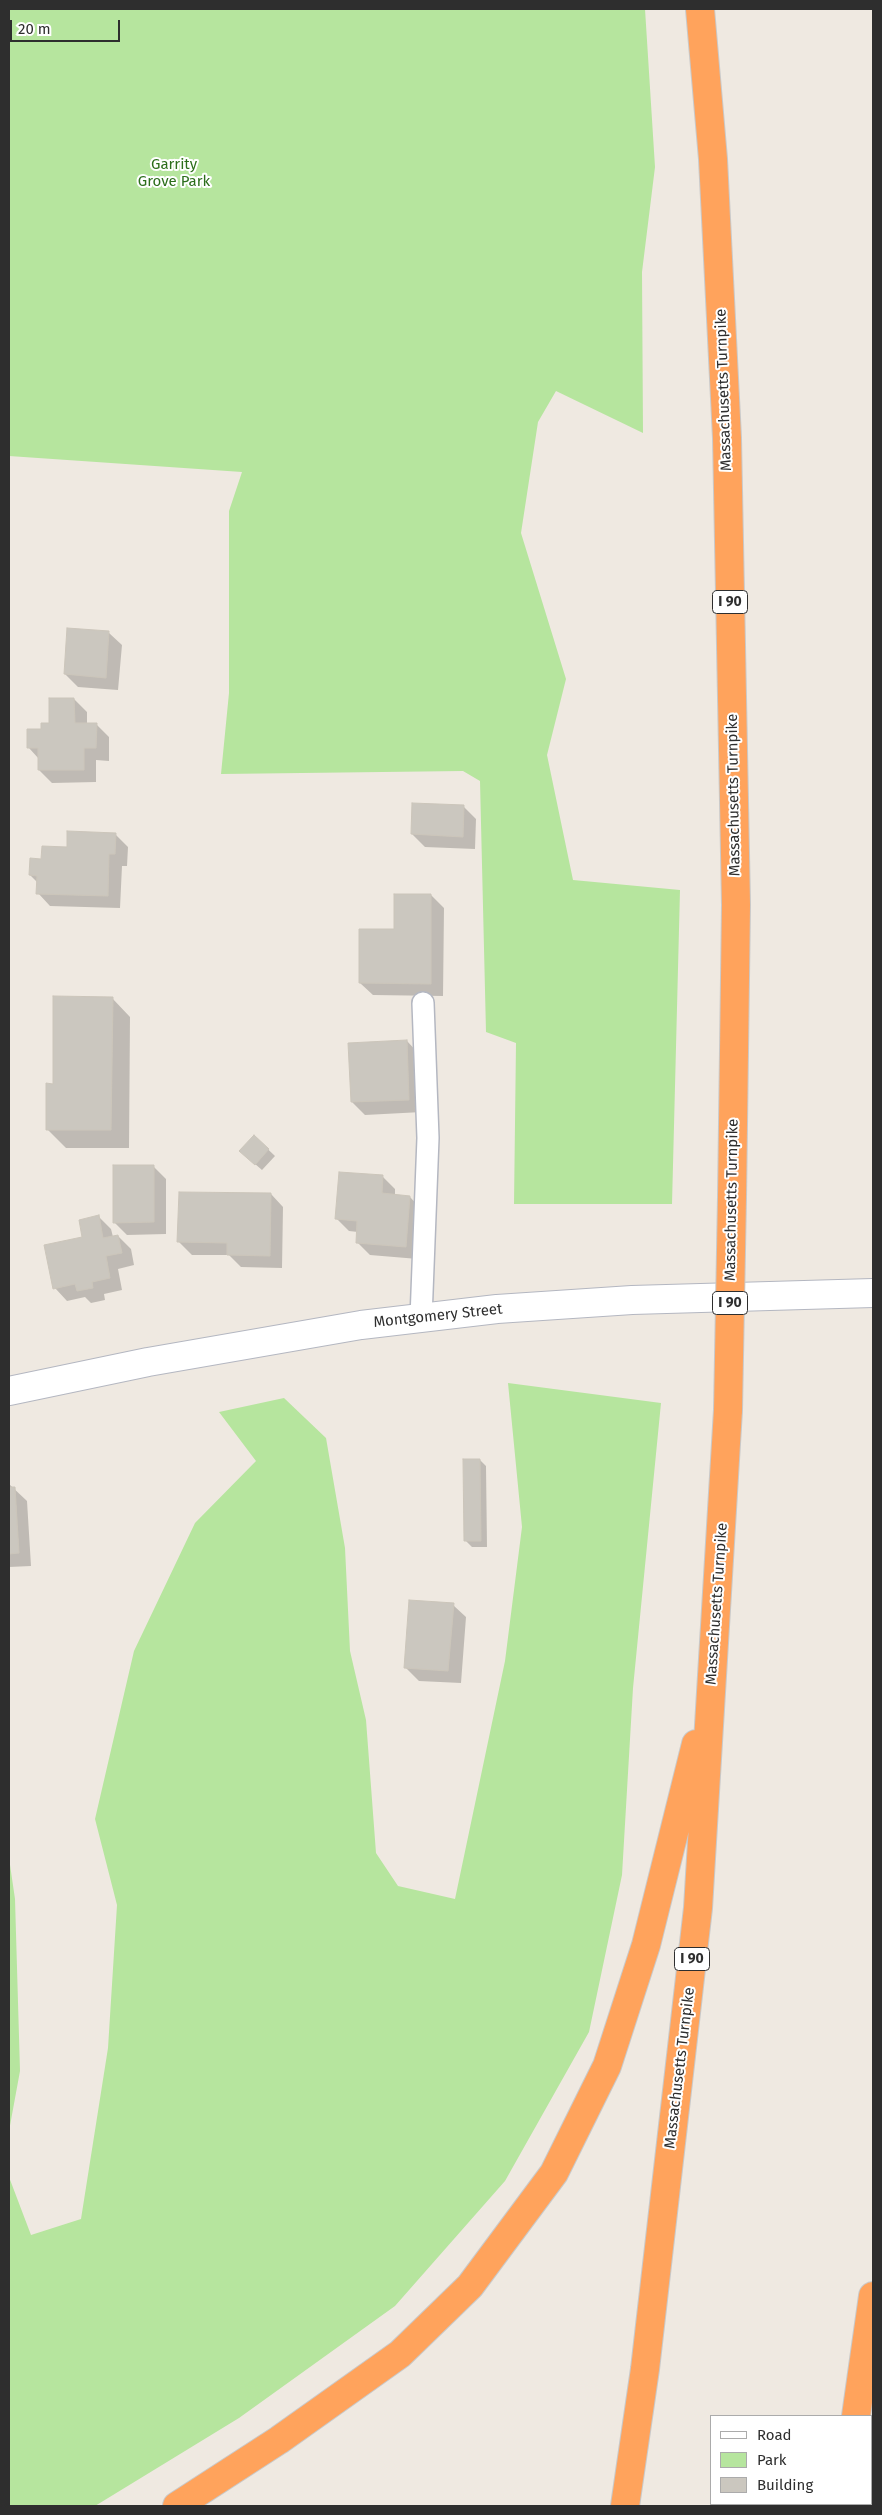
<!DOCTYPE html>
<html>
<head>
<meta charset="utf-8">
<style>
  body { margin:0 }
  #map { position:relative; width:882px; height:2515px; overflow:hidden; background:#efe9e1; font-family:"Fira Sans",sans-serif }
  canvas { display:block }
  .frame { position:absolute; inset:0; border:10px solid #2e2e2e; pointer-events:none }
  .legend { position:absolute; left:710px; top:2415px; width:162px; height:90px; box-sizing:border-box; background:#fff; border:1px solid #ababab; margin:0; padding:6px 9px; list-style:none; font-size:15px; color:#2e2e2e }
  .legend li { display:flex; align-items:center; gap:10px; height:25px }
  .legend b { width:25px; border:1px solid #ababab }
  .scale { position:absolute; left:10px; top:20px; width:110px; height:22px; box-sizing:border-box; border:2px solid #2e2e2e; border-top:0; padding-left:6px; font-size:15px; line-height:18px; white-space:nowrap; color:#2e2e2e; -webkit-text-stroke:4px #fff; paint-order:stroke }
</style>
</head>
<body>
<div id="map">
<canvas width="882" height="2515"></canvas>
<div class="frame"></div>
<ul class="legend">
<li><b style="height:6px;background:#fff"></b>Road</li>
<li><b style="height:14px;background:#b6e59e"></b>Park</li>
<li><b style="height:14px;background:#cbc7bf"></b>Building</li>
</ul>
<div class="scale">20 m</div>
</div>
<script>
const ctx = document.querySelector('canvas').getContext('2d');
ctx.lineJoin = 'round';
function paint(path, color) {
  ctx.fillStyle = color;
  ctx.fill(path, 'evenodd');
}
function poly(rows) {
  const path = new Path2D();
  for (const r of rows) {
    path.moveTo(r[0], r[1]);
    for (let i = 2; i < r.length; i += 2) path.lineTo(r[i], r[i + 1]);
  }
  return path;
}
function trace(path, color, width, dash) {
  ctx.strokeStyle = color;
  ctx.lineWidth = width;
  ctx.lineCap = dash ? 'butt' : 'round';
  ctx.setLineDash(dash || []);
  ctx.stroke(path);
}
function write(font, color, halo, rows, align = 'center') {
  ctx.font = font + ' "Fira Sans",sans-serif';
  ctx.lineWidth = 4;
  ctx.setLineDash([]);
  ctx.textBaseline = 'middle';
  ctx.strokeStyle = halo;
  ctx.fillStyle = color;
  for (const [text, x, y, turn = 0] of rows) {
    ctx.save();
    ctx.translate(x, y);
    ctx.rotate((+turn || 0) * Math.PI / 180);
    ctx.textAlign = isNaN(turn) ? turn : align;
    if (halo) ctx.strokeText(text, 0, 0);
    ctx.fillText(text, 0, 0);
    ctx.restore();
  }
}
const green = poly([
  [9,9,645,9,655,167,642,272,643,433,556,391,538,422,521,533,566,679,547,755,573,880,680,890,672,1204,514,1204,516,1043,486,1032,480,781,463,771,221,774,229,693,229,511,242,472,9,456],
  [508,1383,661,1403,633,1688,622,1875,589,2032,505,2181,395,2306,239,2418,95,2506,9,2506,9,2177,31,2235,81,2219,108,2048,117,1905,95,1819,134,1651,195,1523,256,1461,219,1412,284,1398,326,1438,345,1548,350,1651,366,1720,376,1853,398,1886,455,1899,505,1661,522,1527],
  [9,1858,15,1899,20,2071,9,2131]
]);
const shadow = poly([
  [109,633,122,645,118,690,78,687,65,674],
  [74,699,87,712,87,724,96,724,109,737,109,761,96,760,96,782,52,783,39,770,39,759,29,748,42,730],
  [463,806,476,819,475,849,425,847,412,834],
  [115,834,128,847,127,866,122,866,120,908,50,906,38,893,38,883,30,875,43,860,68,848],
  [431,895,444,908,443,996,373,995,360,983,396,930],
  [112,998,130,1017,129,1148,66,1148,47,1129],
  [407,1041,419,1054,422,1112,365,1115,352,1102],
  [254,1136,275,1156,262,1170,247,1157],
  [153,1166,166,1179,166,1234,127,1235,114,1222],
  [383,1177,395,1189,395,1196,410,1197,422,1210,418,1259,370,1255,357,1242,358,1232,349,1231,336,1218],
  [271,1194,283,1207,282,1268,241,1267,229,1255,192,1255,179,1242],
  [99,1217,111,1229,113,1237,118,1236,131,1249,134,1265,118,1269,122,1290,104,1294,105,1300,91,1303,85,1297,67,1301,55,1288,84,1237],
  [480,1460,486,1466,487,1547,472,1547,465,1540],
  [9,1484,27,1501,31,1566,9,1567],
  [453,1605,466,1617,461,1683,419,1681,406,1668]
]);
const building = poly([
  [67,628,109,631,106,678,64,674,67,628],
  [49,698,74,698,75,723,97,723,96,748,84,748,84,770,38,770,38,748,27,748,27,729,41,729,41,723,49,723,49,698],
  [412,803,464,805,463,837,411,834,412,803],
  [67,831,116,833,115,854,109,854,108,896,36,894,37,876,29,875,30,858,41,859,42,846,67,847,67,831],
  [394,894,431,894,431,984,359,983,359,929,394,929,394,894],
  [53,996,113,997,111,1130,46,1130,46,1083,53,1084,53,996],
  [407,1040,409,1100,351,1102,348,1043,407,1040],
  [254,1135,269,1149,255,1165,239,1151,254,1135],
  [113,1165,154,1165,154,1222,113,1223,113,1165],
  [339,1172,383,1175,382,1193,410,1196,406,1247,356,1243,357,1221,335,1219,339,1172],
  [179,1192,271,1193,270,1256,227,1255,227,1243,177,1242,179,1192],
  [99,1215,103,1238,118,1235,122,1253,106,1256,110,1278,92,1282,93,1288,77,1291,75,1284,53,1289,44,1245,82,1237,79,1220,99,1215],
  [463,1459,480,1459,481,1541,464,1541,463,1459],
  [9,1487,15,1487,19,1553,9,1554,9,1487],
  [409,1600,454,1603,448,1671,404,1668,409,1600]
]);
const service = poly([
  [421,1318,428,1138,423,1003]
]);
const secondary = poly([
  [9,1391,148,1362,361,1325,497,1309,632,1300,873,1293]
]);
const motorway = poly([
  [700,9,713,159,727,438,736,905,732,1197],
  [856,2416,873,2296],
  [177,2506,279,2440,400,2354,470,2286,554,2173,607,2066,646,1945,696,1744],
  [625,2506,645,2369,698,1908,728,1410],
  [843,2506,844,2504]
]);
const motorwayBridge = poly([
  [728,1410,732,1197]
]);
const shields = [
  [730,602,35],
  [730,1303,35],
  [692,1959,35]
];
const shieldNames = [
  ["I 90",730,602],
  ["I 90",730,1303],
  ["I 90",692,1959]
];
const parkNames = [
  ["Garrity",174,165],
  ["Grove Park",174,182]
];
const streetNames = [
  ["Massachusetts Turnpike",724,390,-92],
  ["Massachusetts Turnpike",734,795,-91],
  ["Massachusetts Turnpike",732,1200,-89],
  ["Montgomery Street",438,1316,-6],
  ["Massachusetts Turnpike",717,1604,-86],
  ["Massachusetts Turnpike",680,2068,-83]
];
paint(green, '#b6e59e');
paint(shadow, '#0003');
paint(building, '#cbc7bf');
trace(building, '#cbc5ba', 1);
trace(service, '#b4b7c1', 24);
trace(secondary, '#b4b7c1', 30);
trace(motorway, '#c9c9c9', 30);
trace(service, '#fff', 21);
trace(secondary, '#fff', 28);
trace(motorway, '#ffa35c', 28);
trace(motorwayBridge, '#c9c9c9', 30, []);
trace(motorwayBridge, '#ffa35c', 28);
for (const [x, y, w] of shields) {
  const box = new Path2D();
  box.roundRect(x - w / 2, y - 11.5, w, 23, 4);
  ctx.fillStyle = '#fff';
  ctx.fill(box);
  trace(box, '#2e2e2e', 1);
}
write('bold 14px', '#2e2e2e', null, shieldNames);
write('15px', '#2c6e1b', '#fff', parkNames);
write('15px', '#2e2e2e', '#fff', streetNames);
</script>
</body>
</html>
